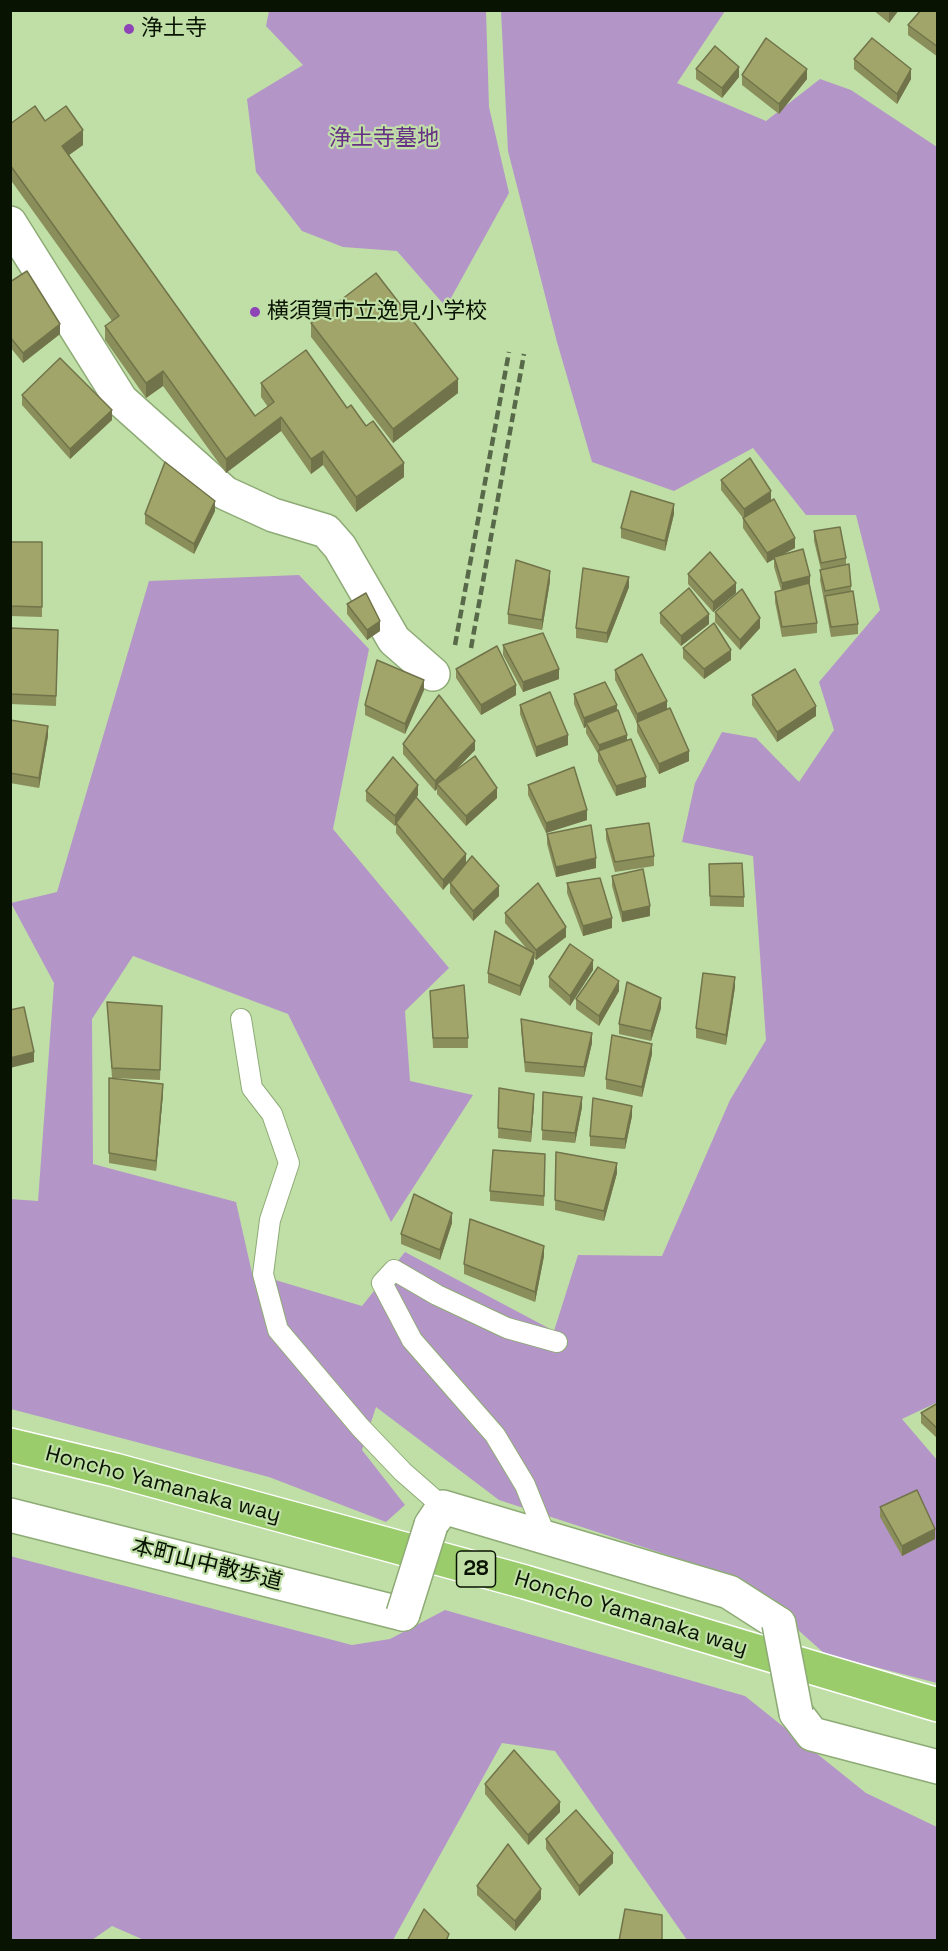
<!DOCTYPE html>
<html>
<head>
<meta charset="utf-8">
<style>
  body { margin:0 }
  #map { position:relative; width:948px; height:1951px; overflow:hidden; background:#c0dfa7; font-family:"Space Grotesk",sans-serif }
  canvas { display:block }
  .frame { position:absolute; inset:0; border:12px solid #091302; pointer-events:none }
</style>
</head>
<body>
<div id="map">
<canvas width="948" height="1951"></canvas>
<div class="frame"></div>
</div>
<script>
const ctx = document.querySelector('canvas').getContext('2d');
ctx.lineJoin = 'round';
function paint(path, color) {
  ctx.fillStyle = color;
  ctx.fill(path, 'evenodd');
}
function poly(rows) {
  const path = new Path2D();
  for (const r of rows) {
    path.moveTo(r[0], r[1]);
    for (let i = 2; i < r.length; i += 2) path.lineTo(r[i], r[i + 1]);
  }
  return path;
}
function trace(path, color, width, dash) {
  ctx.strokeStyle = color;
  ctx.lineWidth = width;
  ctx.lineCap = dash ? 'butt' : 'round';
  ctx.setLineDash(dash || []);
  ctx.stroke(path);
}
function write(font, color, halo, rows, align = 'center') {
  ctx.font = font + ' "Space Grotesk","Noto Sans JP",sans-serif';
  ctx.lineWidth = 4.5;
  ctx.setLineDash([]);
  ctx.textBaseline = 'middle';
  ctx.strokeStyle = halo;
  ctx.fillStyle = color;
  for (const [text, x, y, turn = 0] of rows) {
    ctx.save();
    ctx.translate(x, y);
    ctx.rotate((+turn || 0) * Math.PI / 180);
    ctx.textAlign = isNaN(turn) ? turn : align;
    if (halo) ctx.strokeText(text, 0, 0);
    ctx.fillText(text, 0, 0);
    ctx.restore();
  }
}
const green = poly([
  [269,11,486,11,489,107,509,193,446,307,397,251,343,247,302,231,256,172,247,99,303,65,266,26],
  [501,11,725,11,677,83,766,121,820,79,851,90,937,147,938,1402,902,1419,937,1460,937,1683,825,1654,741,1579,499,1500,376,1407,362,1450,405,1505,386,1522,269,1477,11,1409,10,1199,38,1201,54,983,11,903,57,892,149,581,299,575,369,649,333,829,449,968,405,1011,410,1081,473,1095,391,1222,288,1014,133,956,92,1019,93,1164,236,1202,252,1273,362,1306,405,1252,554,1331,578,1255,662,1256,730,1100,766,1040,753,856,682,842,695,783,722,732,756,738,799,782,834,730,819,682,880,610,856,515,806,515,753,448,674,491,592,462,557,342,508,151],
  [10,1556,352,1645,390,1639,445,1610,745,1696,866,1793,937,1827,937,1940,687,1940,555,1751,502,1743,393,1940,144,1940,112,1926,92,1940,11,1940]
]);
const service = poly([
  [241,1019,252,1088,272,1114,289,1163,270,1220,263,1274,278,1330,360,1427,403,1472,443,1507],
  [546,1537,525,1485,495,1435,412,1340,382,1283,394,1270,437,1295,507,1328,557,1342]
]);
const minor = poly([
  [10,223,121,400,225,493,273,515,326,531,340,547,394,640,433,674],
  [10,1515,403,1614],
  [431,1525,443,1507,729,1592,779,1624],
  [796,1713,812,1734,938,1767]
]);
const motorway = poly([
  [10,1445,115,1470,525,1582,938,1705]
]);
const rail = poly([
  [455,645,509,352],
  [471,648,524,354]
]);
const minorBridge = poly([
  [403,1614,431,1525],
  [779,1624,796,1713]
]);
const wall = poly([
  [873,10,899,10,889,23],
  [938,10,938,57,908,35,908,25],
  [854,59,911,79,897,104,854,69],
  [696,69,739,77,722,98,696,79],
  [742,75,807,79,779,114,742,85],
  [45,121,83,145,69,155,255,416,268,407,261,397,261,383,347,408,404,477,356,512,323,465,311,474,281,431,226,473,163,386,146,398,105,340,105,326,112,321,10,179,10,124],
  [10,282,60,334,23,363,10,347],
  [311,323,458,393,393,443,311,337],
  [22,395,112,420,70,459,22,405],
  [721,480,771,501,795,548,783,554,810,586,817,623,817,633,782,637,775,602,775,592,781,590,774,567,774,559,767,563,743,528,743,518,721,490],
  [215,511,194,554,145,524,145,514],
  [674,514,665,551,621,538,621,528],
  [814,531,846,558,846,565,851,586,851,591,858,624,858,634,831,637,820,580,821,570,814,541],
  [10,542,42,542,42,617,10,616],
  [688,574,736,593,713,612,688,584],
  [550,581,542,630,508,624,508,614],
  [629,587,607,643,576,638,576,628],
  [347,604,380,631,367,640,347,614],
  [715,612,760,628,740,650,715,622],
  [660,613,709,624,681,646,660,623],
  [10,628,58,630,56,706,10,704],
  [503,645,559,679,523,692,503,655],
  [683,648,731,660,704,679,683,658],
  [456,669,516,695,481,715,456,678],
  [615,670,667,710,689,761,659,774,637,732,637,723,615,680],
  [424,690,405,734,365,715,365,705],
  [574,694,617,710,627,740,646,787,616,796,598,761,598,754,586,733,586,727,584,728,574,704],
  [752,695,816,716,777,742,752,705],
  [520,705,568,745,536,757,520,714],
  [10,720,48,736,39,788,10,783],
  [403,744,475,750,456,770,497,798,466,826,437,794,437,789,435,791,403,754],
  [528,785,587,820,546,833,528,795],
  [366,791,418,795,416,798,466,854,443,890,396,833,396,825,395,826,366,801],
  [606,829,654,856,654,866,615,872,606,839],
  [547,834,596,868,556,877,547,844],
  [709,864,744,897,744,907,710,906],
  [612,876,650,916,622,922,612,886],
  [450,883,499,896,473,921,450,893],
  [567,883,612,928,583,936,567,893],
  [505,913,566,937,536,960,534,958,534,963,520,996,488,983,488,973,527,949,505,923],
  [593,970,570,1006,549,987,549,977],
  [735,987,726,1045,696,1038,696,1028],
  [430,991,468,1038,468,1048,433,1048],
  [619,991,599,1026,576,1009,576,999],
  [107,1002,162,1006,160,1080,112,1078],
  [661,1008,651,1041,619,1034,619,1024],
  [521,1019,592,1043,584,1077,525,1072,521,1029],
  [652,1054,642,1097,606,1089,606,1079],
  [109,1078,163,1094,156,1171,109,1163],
  [499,1088,534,1104,531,1142,498,1138],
  [543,1092,582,1107,575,1143,542,1140],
  [632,1116,625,1149,590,1146,590,1136],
  [556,1152,617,1173,604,1221,555,1210],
  [545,1164,544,1206,490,1201,490,1191],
  [452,1223,440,1260,401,1244,401,1234],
  [544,1256,535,1302,464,1274,464,1264],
  [938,1403,938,1439,921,1423,921,1413],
  [880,1507,935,1539,902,1556,880,1517],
  [485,1784,560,1812,528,1845,485,1794],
  [546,1839,613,1863,579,1896,546,1849],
  [477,1886,541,1899,515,1931,477,1895]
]);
const shadedWall = poly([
  [891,10,899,10,889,23,889,13],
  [739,67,739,77,722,98,722,88],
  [807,69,807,79,779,114,779,104],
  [911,69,911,79,897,104,897,94],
  [83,130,83,145,62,160,62,146],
  [60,324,60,334,23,363,23,353],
  [163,371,163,386,146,398,146,383],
  [458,379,458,393,393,443,393,429],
  [112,410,112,420,70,459,70,449],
  [281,417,281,431,226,473,226,459],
  [323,451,323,465,311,474,311,459],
  [404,463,404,477,356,512,356,497],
  [771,491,771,501,744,519,744,509],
  [215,501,215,511,194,554,194,544],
  [674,504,674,514,665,551,665,541],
  [795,538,795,548,767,563,767,553],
  [550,571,550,581,542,630,542,620],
  [810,576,810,586,782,593,782,583],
  [629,577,629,587,607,643,607,633],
  [736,583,736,593,713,612,713,602],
  [709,614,709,624,681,646,681,636],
  [760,618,760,628,740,650,740,640],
  [380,621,380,631,367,640,367,630],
  [731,650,731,660,704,679,704,669],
  [559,669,559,679,523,692,523,682],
  [424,680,424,690,405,734,405,724],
  [516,685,516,695,481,715,481,705],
  [667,701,667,711,637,724,637,714],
  [617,705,617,715,586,723,586,727,584,728,584,718],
  [816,706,816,716,777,742,777,732],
  [48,726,48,736,39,788,39,778],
  [568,735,568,745,536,757,536,747],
  [627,735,627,745,599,752,599,745],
  [475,741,475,750,439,787,437,784,437,789,435,791,435,781],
  [689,751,689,761,659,774,659,764],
  [646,777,646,787,616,796,616,786],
  [418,785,418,795,395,826,395,816],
  [497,788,497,798,466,826,466,816],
  [587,810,587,820,546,833,546,823],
  [466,854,466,864,443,890,443,880],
  [596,858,596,868,556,877,556,867],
  [499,886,499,896,473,921,473,911],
  [650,906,650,916,622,922,622,912],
  [612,918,612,928,583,936,583,926],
  [566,927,566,937,536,960,536,950],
  [534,953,534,963,520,996,520,986],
  [593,960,593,970,570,1006,570,996],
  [735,977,735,987,726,1045,726,1035],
  [619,981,619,991,599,1026,599,1016],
  [661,998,661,1008,651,1041,651,1031],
  [592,1033,592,1043,584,1077,584,1067],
  [652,1044,652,1054,642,1097,642,1087],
  [34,1052,34,1062,10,1068,10,1058],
  [163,1084,163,1094,156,1171,156,1161],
  [534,1094,534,1104,531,1142,531,1132],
  [582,1097,582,1107,575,1143,575,1133],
  [632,1106,632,1116,625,1149,625,1139],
  [617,1163,617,1173,604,1221,604,1211],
  [452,1213,452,1223,440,1260,440,1250],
  [544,1246,544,1256,535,1302,535,1292],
  [935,1529,935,1539,902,1556,902,1546],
  [560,1802,560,1812,528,1845,528,1835],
  [613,1853,613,1863,579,1896,579,1886],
  [541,1889,541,1899,515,1931,515,1921]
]);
const building = poly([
  [921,10,938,10,938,47,908,25,921,10],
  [766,38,807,69,779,104,742,75,766,38],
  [872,38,911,69,897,94,854,59,872,38],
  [715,46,739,67,722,88,696,69,715,46],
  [35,106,45,121,66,106,83,130,62,146,255,416,274,402,261,383,306,350,347,408,351,405,366,426,373,421,404,463,356,497,323,451,311,459,281,417,226,459,163,371,146,383,105,326,119,316,10,165,10,124,35,106],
  [27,271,60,324,23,353,10,337,10,282,27,271],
  [376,273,458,379,393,429,311,323,376,273],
  [60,358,112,410,70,449,22,395,60,358],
  [750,458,771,491,744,509,721,480,750,458],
  [165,462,215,501,194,544,145,514,165,462],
  [631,491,674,504,665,541,621,528,631,491],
  [774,499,795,538,767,553,743,518,774,499],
  [840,527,846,558,821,563,814,531,840,527],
  [10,542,42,542,42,607,10,606,10,542],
  [803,549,810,576,782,583,774,557,803,549],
  [710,552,736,583,713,602,688,574,710,552],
  [516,560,550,571,542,620,508,614,516,560],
  [849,564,851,586,825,591,820,570,849,564],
  [583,568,629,577,607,633,576,628,583,568],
  [809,583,817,623,782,627,775,592,809,583],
  [689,588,709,614,681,636,660,613,689,588],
  [742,589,760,618,740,640,715,612,742,589],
  [853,591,858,624,831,627,825,596,853,591],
  [366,593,380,621,367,630,347,604,366,593],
  [714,623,731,650,704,669,683,648,714,623],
  [10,628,58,630,56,696,10,694,10,628],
  [543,633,559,669,523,682,503,645,543,633],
  [497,646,516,685,481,705,456,669,497,646],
  [642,654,667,701,637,714,615,670,642,654],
  [377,660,424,680,405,724,365,705,377,660],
  [795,669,816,706,777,732,752,695,795,669],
  [605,682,617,705,584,718,574,694,605,682],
  [550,692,568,735,536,747,520,705,550,692],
  [439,695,475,741,435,781,403,744,439,695],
  [670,708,689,751,659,764,637,722,670,708],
  [618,710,627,735,599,745,586,723,618,710],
  [10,720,48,726,39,778,10,773,10,720],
  [631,739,646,777,616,786,598,751,631,739],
  [475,756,497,788,466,816,437,784,475,756],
  [393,757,418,785,395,816,366,791,393,757],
  [574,767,587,810,546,823,528,785,574,767],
  [416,797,466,854,443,880,396,823,416,797],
  [649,823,654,856,615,862,606,829,649,823],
  [591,825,596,858,556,867,547,834,591,825],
  [472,856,499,886,473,911,450,883,472,856],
  [742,863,744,897,710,896,709,864,742,863],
  [643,869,650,906,622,912,612,876,643,869],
  [600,878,612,918,583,926,567,883,600,878],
  [538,883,566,927,536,950,505,913,538,883],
  [495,931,534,953,520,986,488,973,495,931],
  [570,944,593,960,570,996,549,977,570,944],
  [598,967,619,981,599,1016,576,999,598,967],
  [703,973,735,977,726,1035,696,1028,703,973],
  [627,982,661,998,651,1031,619,1024,627,982],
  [464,985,468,1038,433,1038,430,991,464,985],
  [107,1002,162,1006,160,1070,112,1068,107,1002],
  [24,1007,34,1052,10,1058,10,1010,24,1007],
  [521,1019,592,1033,584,1067,525,1062,521,1019],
  [612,1035,652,1044,642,1087,606,1079,612,1035],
  [109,1078,163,1084,156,1161,109,1153,109,1078],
  [499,1088,534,1094,531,1132,498,1128,499,1088],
  [543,1092,582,1097,575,1133,542,1130,543,1092],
  [593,1098,632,1106,625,1139,590,1136,593,1098],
  [493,1150,545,1154,544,1196,490,1191,493,1150],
  [556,1152,617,1163,604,1211,555,1200,556,1152],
  [414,1194,452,1213,440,1250,401,1234,414,1194],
  [470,1219,544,1246,535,1292,464,1264,470,1219],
  [938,1403,938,1429,921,1413,938,1403],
  [917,1490,935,1529,902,1546,880,1507,917,1490],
  [514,1750,560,1802,528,1835,485,1784,514,1750],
  [576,1810,613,1853,579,1886,546,1839,576,1810],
  [508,1844,541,1889,515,1921,477,1886,508,1844],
  [424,1909,449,1934,446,1941,407,1941,424,1909],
  [625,1909,662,1915,662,1941,619,1941,625,1909]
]);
const markers = [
  [129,29,6,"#8e44b7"],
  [255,312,6,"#8e44b7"]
];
const shields = [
  [476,1569,39]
];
const shieldNames = [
  ["28",476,1569]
];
const poiNames = [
  ["浄土寺",141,29],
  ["横須賀市立逸見小学校",267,312]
];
const parkNames = [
  ["浄土寺墓地",384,139]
];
const streetNames = [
  ["Honcho Yamanaka way",163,1485,15],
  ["本町山中散歩道",207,1565,14],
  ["Honcho Yamanaka way",631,1614,17]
];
paint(green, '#b495c8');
trace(service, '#8eab76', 22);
trace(minor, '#8eab76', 36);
trace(motorway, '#fff', 36);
trace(service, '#fff', 20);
trace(minor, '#fff', 33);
trace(motorway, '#9acc6b', 33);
trace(rail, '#576948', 4.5, [9, 4.5]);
trace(minorBridge, '#8eab76', 36, []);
trace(minorBridge, '#fff', 33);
paint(wall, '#8a8e5a');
paint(shadedWall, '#71744a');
paint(building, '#a1a569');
trace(building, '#71744a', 1.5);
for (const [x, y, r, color] of markers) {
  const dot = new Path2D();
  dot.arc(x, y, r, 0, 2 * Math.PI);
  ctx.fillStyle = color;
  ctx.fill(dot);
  trace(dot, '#c0dfa7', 2);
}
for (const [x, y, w] of shields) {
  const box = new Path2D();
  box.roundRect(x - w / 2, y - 18, w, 36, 4.5);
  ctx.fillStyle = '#c0dfa7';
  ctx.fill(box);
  trace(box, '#091302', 1.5);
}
write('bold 21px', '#091302', null, shieldNames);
write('22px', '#091302', '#c0dfa7', poiNames, 'left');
write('22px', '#662f85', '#c0dfa7', parkNames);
write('22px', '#091302', '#c0dfa7', streetNames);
</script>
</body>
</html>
